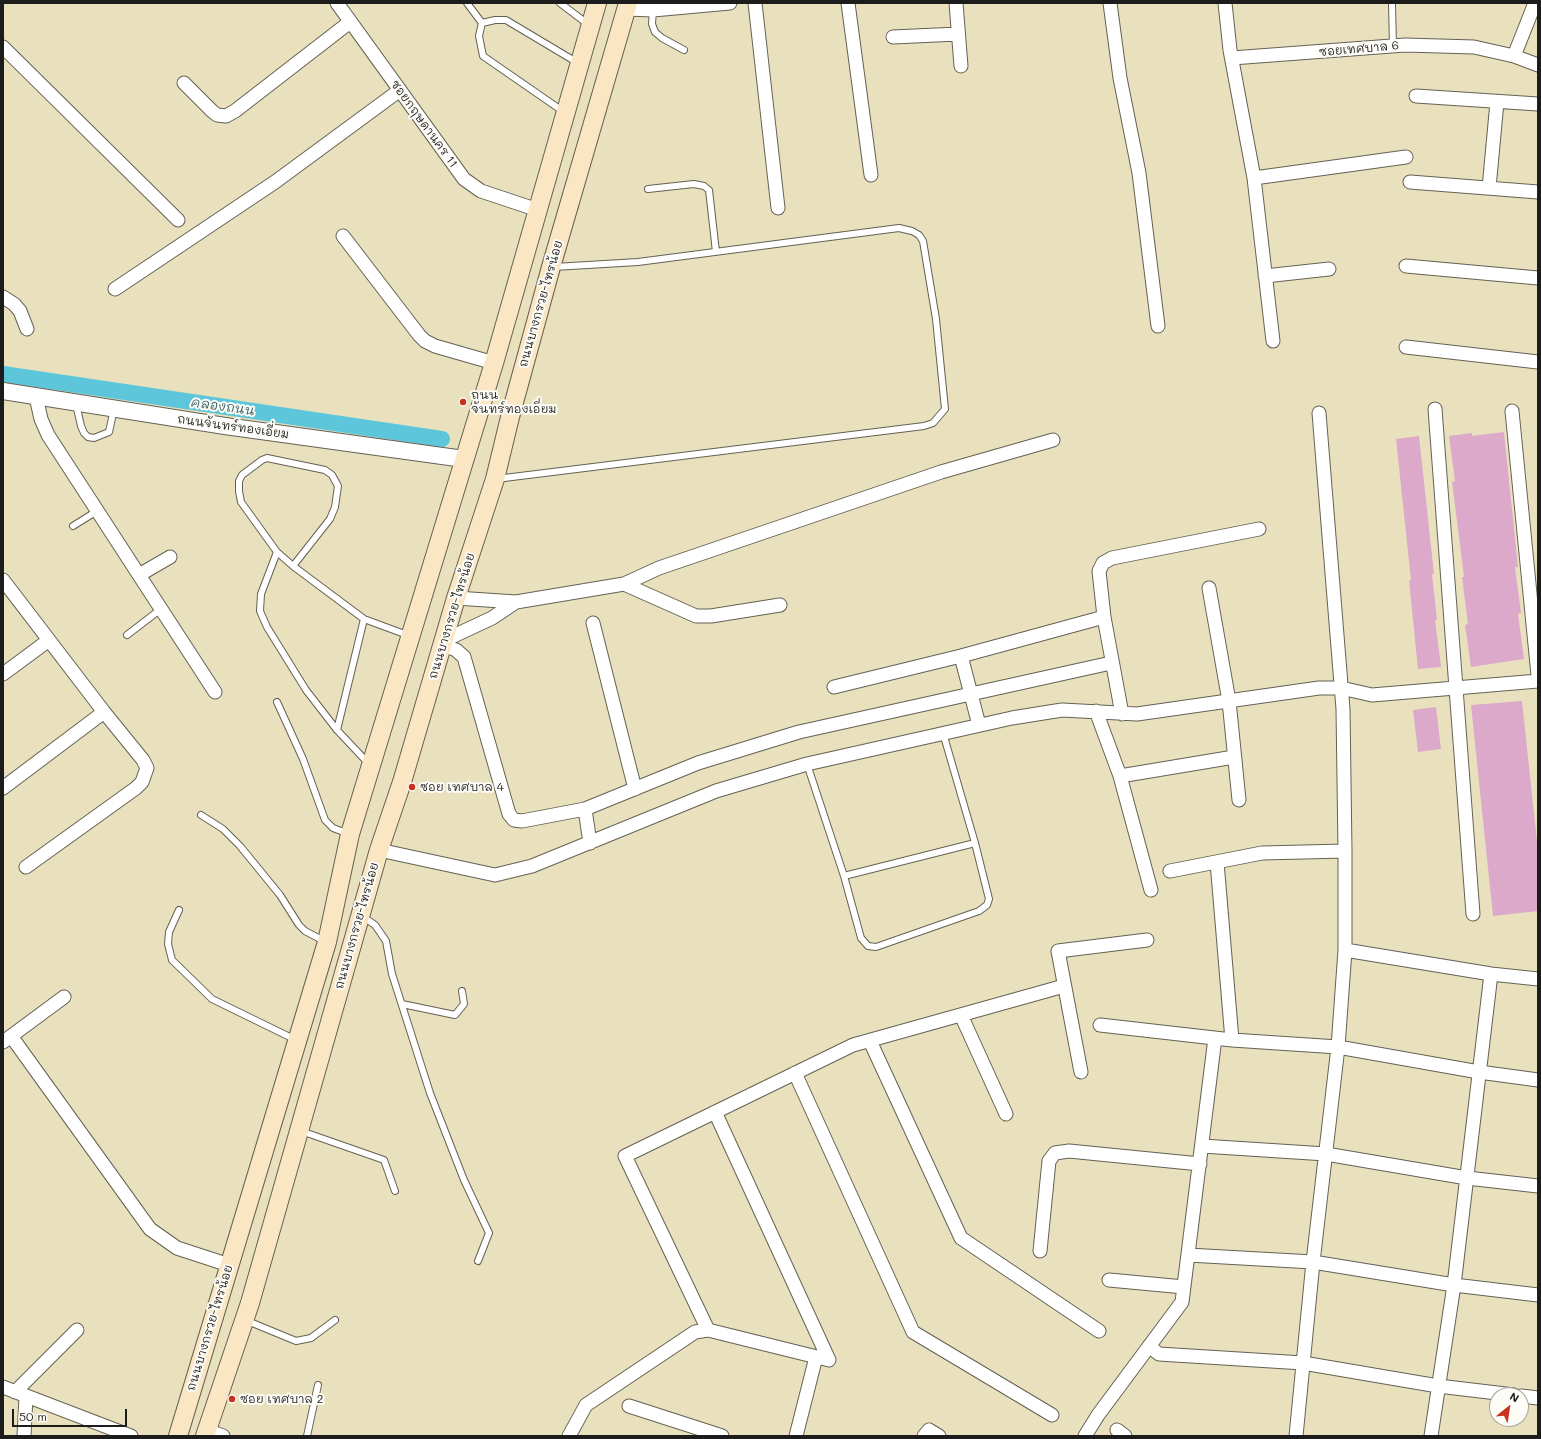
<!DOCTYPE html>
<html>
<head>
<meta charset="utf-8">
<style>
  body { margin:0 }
  #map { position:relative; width:1541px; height:1439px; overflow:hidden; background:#e9e1bd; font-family:Mali,sans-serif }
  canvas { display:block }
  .frame { position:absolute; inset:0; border:4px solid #1c1c1c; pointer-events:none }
  .north { position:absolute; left:1489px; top:1387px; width:40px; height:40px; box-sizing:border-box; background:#fdfcf7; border:1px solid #a3a29f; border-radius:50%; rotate:30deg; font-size:11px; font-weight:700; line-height:16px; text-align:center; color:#1c1c1c }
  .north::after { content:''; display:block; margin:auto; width:14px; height:18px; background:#c8321e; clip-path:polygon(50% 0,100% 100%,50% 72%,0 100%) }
  .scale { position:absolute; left:12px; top:1409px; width:115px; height:18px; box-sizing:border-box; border:2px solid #1c1c1c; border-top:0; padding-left:5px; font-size:12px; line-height:14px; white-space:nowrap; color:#1c1c1c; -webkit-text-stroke:3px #fdfcf7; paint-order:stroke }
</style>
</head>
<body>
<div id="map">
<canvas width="1541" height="1439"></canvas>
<div class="frame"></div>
<div class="north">N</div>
<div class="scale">50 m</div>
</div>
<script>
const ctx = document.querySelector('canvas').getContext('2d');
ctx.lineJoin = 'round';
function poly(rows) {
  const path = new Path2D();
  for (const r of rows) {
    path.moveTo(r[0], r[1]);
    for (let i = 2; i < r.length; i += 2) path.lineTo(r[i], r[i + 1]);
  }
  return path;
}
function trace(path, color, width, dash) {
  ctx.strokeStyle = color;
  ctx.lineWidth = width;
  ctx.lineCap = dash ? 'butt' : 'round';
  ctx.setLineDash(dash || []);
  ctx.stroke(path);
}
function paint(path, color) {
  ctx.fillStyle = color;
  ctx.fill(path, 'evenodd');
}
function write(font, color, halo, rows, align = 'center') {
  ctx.font = font + ' Mali,"Playpen Sans Thai",sans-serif';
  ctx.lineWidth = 4;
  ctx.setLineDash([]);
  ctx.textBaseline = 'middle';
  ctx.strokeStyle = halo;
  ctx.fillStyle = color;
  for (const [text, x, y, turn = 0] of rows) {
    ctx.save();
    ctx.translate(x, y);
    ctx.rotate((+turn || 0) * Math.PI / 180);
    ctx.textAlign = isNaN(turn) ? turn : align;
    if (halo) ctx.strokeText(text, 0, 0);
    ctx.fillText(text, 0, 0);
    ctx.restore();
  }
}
const canal = poly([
  [3,374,442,439]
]);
const building = poly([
  [1504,432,1518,567,1515,567,1521,613,1518,614,1524,659,1471,667,1465,625,1468,624,1462,577,1464,577,1452,482,1455,481,1449,436,1472,433,1472,436],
  [1419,436,1434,574,1432,574,1437,620,1435,620,1441,667,1418,669,1409,581,1411,580,1396,439],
  [1522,701,1538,851,1538,911,1493,916,1471,705],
  [1436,707,1441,749,1418,752,1413,710]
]);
const service = poly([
  [467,3,482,23,479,36,483,56,564,112],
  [560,3,589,25],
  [1392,3,1393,46],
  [653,10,652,24,655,32,662,38,684,50],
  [482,23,495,20,506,20,578,63],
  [648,189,694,184,704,186,709,190,716,252],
  [76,404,81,426,84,433,88,437,94,438,109,432,114,409],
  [496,479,924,426,933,423,945,409,936,319,923,241,919,235,912,231,899,228,638,262,554,267],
  [73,526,97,511],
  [277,552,261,594,260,611,267,627,306,690,337,730,369,764],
  [293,566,330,519,335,507,338,486,332,475,325,470,267,458,262,460,242,475,239,481,239,491,241,502,277,552,293,566,364,619,410,636],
  [127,635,161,609],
  [277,702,303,759,325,820,333,828,349,834],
  [337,730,364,619],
  [807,764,844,876,861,938,868,946,876,947,979,911,987,905,989,899,975,843,943,733],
  [201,815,223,829,240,846,280,895,299,925,305,931,326,942],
  [844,876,975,843],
  [179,910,169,932,168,944,172,960,212,999,296,1040],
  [362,916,375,925,386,941,392,974,430,1093,464,1180,489,1233,478,1261],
  [402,1004,455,1015,464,1004,462,991],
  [301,1131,384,1160,395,1191],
  [245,1320,296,1341,311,1338,335,1320],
  [307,1436,318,1385]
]);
const minor = poly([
  [337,3,464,179,481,191,538,210],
  [755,3,778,208],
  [848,3,871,175],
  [956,3,961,66],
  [1110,3,1120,78,1139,173,1158,326],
  [1225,3,1230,50,1254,178,1273,341],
  [626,9,653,10,730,3],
  [893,37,958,34],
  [3,47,178,220],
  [1514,56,1535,3],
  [1232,58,1405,45,1474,47,1514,56,1538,65],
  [184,83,212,111,217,115,226,116,235,111,350,22],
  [1416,96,1538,104],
  [1254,178,1406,157],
  [1410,182,1538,192],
  [1489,188,1497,102],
  [343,236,419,335,425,341,435,346,494,363],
  [1406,266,1538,278],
  [1265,276,1329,269],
  [115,289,275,182,400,90],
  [3,297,14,304,20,311,27,329],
  [1406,347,1538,362],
  [36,397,41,419,48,435,215,692],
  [1435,409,1473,914],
  [1512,411,1538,675],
  [139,575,170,557],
  [3,580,104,712,143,760,147,768,142,782,136,788,26,867],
  [624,584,696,616,711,616,780,605],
  [1209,588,1229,701,1239,800],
  [456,598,516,602,624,584,659,568,941,472,1053,440],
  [593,623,635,789],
  [445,640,492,618,516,602],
  [443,645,456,650,464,657,509,814,514,820,522,821,585,809,698,763,799,732,1111,663],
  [961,656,979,725],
  [3,674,49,640],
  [834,687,961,656,1104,617],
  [1096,711,1120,776,1151,890],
  [1122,714,1104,617,1099,571,1103,563,1112,558,1259,529],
  [1120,776,1234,757],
  [3,788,104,712],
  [585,809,590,843],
  [379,850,495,875,532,866,716,791,807,764,1012,718,1062,710,1137,714,1319,688,1341,688,1372,695,1538,681],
  [1217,862,1232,1040],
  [1170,871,1262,853,1345,851],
  [1345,950,1491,974,1538,979],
  [961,1015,1006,1114],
  [1100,1025,1232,1040,1338,1047,1479,1072,1538,1080],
  [11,1036,150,1229,177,1248,229,1265],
  [870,1041,961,1238,1099,1331],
  [3,1042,64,997],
  [1081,1072,1058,951,1147,940],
  [795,1073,913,1332,1052,1415],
  [1202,1146,1326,1154,1467,1178,1538,1186],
  [1040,1251,1049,1161,1055,1153,1069,1151,1200,1164],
  [1188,1255,1313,1262,1454,1285,1538,1295],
  [1109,1280,1184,1287],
  [708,1330,625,1156,853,1045,1064,986],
  [1149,1346,1159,1354,1303,1363,1438,1386,1514,1395],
  [3,1387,131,1436],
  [15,1392,77,1330],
  [1521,1396,1538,1398],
  [629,1406,722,1436],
  [206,1430,223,1436],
  [1117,1430,1125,1436],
  [24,1436,26,1396],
  [569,1436,586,1405,695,1332,708,1330,829,1360,715,1112],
  [796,1436,816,1357],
  [924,1436,929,1430,939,1436],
  [1085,1436,1098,1415,1182,1302,1215,1038],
  [1296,1436,1313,1262,1338,1047,1345,950,1345,851,1343,709,1319,413],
  [1431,1436,1454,1285,1491,974]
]);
const tertiary = poly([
  [3,391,225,426,464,459]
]);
const secondary = poly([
  [178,1436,327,942,350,834,494,363,597,3],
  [205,1436,250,1303,379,850,402,782,456,598,495,479,510,417,551,267,628,3]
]);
const markers = [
  [463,402,4,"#c8321e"],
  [412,787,4,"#c8321e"],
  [232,1399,4,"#c8321e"]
];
const streetNames = [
  ["ซอยเทศบาล 6",1359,49,-5],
  ["ซอยกฤษดานคร 11",424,124,54],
  ["ถนนบางกรวย-ไทรน้อย",541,304,-74],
  ["ถนนจันทร์ทองเอี่ยม",233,427,8],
  ["ถนนบางกรวย-ไทรน้อย",452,616,-73],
  ["ถนนบางกรวย-ไทรน้อย",357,926,-74],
  ["ถนนบางกรวย-ไทรน้อย",210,1328,-73]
];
const poiNames = [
  ["ถนน",471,395],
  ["จันทร์ทองเอี่ยม",471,409],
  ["ซอย เทศบาล 4",420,787],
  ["ซอย เทศบาล 2",240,1399]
];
const waterNames = [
  ["คลองถนน",223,407,8]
];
trace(canal, '#5dc6da', 16);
paint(building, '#dca9ca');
trace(service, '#646154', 8);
trace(minor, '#646154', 15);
trace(tertiary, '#646154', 18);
trace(secondary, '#646154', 20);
trace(service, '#fff', 6);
trace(minor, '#fff', 13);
trace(tertiary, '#fff', 16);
trace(secondary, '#fbe6c4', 18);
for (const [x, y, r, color] of markers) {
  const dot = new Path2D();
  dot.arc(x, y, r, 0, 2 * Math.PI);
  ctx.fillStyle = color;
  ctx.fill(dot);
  trace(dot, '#fdfcf7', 1.5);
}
write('12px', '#1c1c1c', '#fdfcf7', streetNames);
write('12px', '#1c1c1c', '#fdfcf7', poiNames, 'left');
write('italic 13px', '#366068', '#fdfcf7', waterNames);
</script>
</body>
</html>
